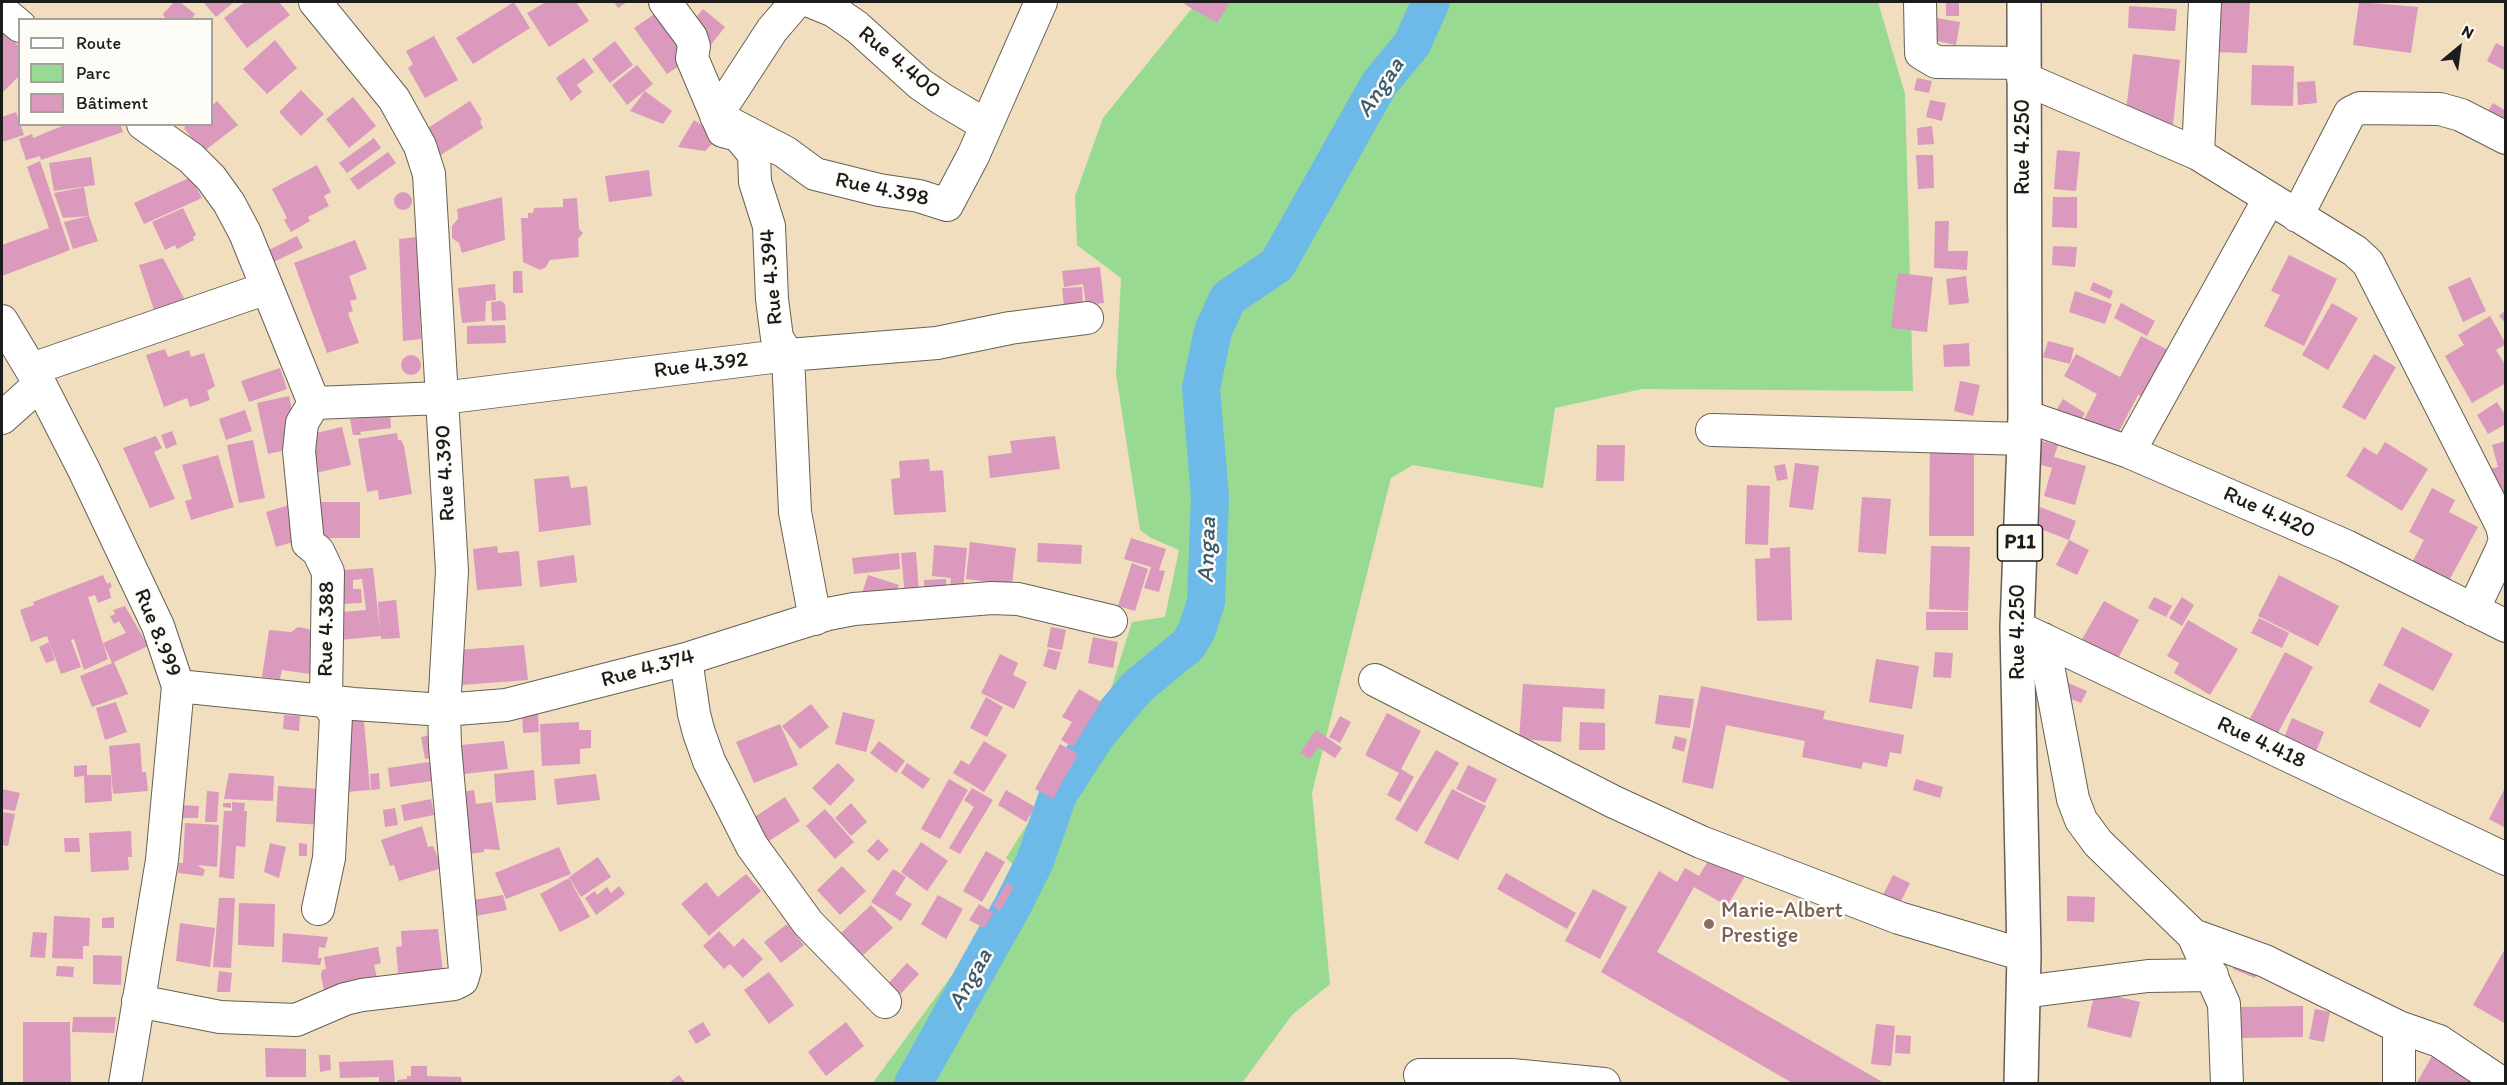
<!DOCTYPE html>
<html>
<head>
<meta charset="utf-8">
<style>
  body { margin:0 }
  #map { position:relative; width:2507px; height:1085px; overflow:hidden; background:#f0debe; font-family:Itim,sans-serif }
  canvas { display:block }
  .frame { position:absolute; inset:0; border:3px solid #1c1c1c; pointer-events:none }
  .legend { position:absolute; left:18px; top:18px; width:195px; height:108px; box-sizing:border-box; background:#fdfcf7; border:2px solid #a3a29f; margin:0; padding:8px 10px; list-style:none; font-size:18px; color:#1c1c1c }
  .legend li { display:flex; align-items:center; gap:12px; height:30px }
  .legend b { width:30px; border:2px solid #a3a29f }
  .north { position:absolute; left:2429px; top:18px; width:60px; height:60px; -webkit-text-stroke:4px #fdfcf7; paint-order:stroke; rotate:29deg; font-size:16px; font-weight:700; line-height:24px; text-align:center; color:#1c1c1c }
  .north::after { content:''; display:block; margin:auto; width:21px; height:27px; background:#1c1c1c; clip-path:polygon(50% 0,100% 100%,50% 72%,0 100%) }
</style>
</head>
<body>
<div id="map">
<canvas width="2507" height="1085"></canvas>
<div class="frame"></div>
<ul class="legend">
<li><b style="height:8px;background:#fff"></b>Route</li>
<li><b style="height:16px;background:#98da91"></b>Parc</li>
<li><b style="height:16px;background:#da99bd"></b>Bâtiment</li>
</ul>
<div class="north">N</div>
</div>
<script>
const ctx = document.querySelector('canvas').getContext('2d');
ctx.lineJoin = 'round';
function paint(path, color) {
  ctx.fillStyle = color;
  ctx.fill(path, 'evenodd');
}
function poly(rows) {
  const path = new Path2D();
  for (const r of rows) {
    if (r.length === 3) {
      path.moveTo(r[0] + r[2], r[1]);
      path.arc(r[0], r[1], r[2], 0, 2 * Math.PI);
      continue;
    }
    path.moveTo(r[0], r[1]);
    for (let i = 2; i < r.length; i += 2) path.lineTo(r[i], r[i + 1]);
  }
  return path;
}
function trace(path, color, width, dash) {
  ctx.strokeStyle = color;
  ctx.lineWidth = width;
  ctx.lineCap = dash ? 'butt' : 'round';
  ctx.setLineDash(dash || []);
  ctx.stroke(path);
}
function write(font, color, halo, rows, align = 'center') {
  ctx.font = font + ' Itim,sans-serif';
  ctx.lineWidth = 5;
  ctx.setLineDash([]);
  ctx.textBaseline = 'middle';
  ctx.strokeStyle = halo;
  ctx.fillStyle = color;
  for (const [text, x, y, turn = 0] of rows) {
    ctx.save();
    ctx.translate(x, y);
    ctx.rotate((+turn || 0) * Math.PI / 180);
    ctx.textAlign = isNaN(turn) ? turn : align;
    if (halo) ctx.strokeText(text, 0, 0);
    ctx.fillText(text, 0, 0);
    ctx.restore();
  }
}
const green = poly([
  [1197,2,1878,2,1905,94,1913,391,1642,389,1555,408,1543,488,1413,465,1391,478,1312,793,1330,984,1292,1015,1242,1083,872,1084,1025,876,1006,858,1049,790,1100,724,1132,622,1165,617,1179,550,1151,538,1140,530,1116,374,1121,278,1077,245,1075,196,1103,118]
]);
const river = poly([
  [913,1084,1013,905,1035,861,1058,795,1096,736,1137,687,1188,645,1197,630,1206,602,1210,497,1201,388,1213,331,1228,298,1277,265,1379,84,1412,44,1431,2]
]);
const building = poly([
  [174,2,180,2,195,14,191,20,166,20,163,14],
  [203,2,234,2,216,17],
  [245,2,279,2,290,15,247,48,224,18],
  [514,2,530,28,473,64,456,38],
  [546,2,576,2,589,21,549,47,527,13],
  [614,2,627,2,618,8],
  [1186,2,1230,2,1217,23,1184,4],
  [1946,2,1959,2,1959,16,1946,16],
  [2216,2,2250,2,2247,53,2213,52],
  [2359,2,2418,7,2411,53,2353,45],
  [2129,6,2177,9,2175,31,2128,28],
  [703,9,725,27,709,47,687,28],
  [656,13,691,58,667,74,634,28],
  [1937,18,1960,22,1956,45,1932,40],
  [2,31,20,47,20,75,3,92],
  [434,36,458,80,425,98,408,68,413,64,406,51],
  [275,40,297,68,267,94,243,69],
  [615,41,633,65,610,83,592,59],
  [2496,43,2506,48,2506,71,2487,61],
  [2133,54,2180,60,2173,125,2125,118],
  [584,58,594,72,577,85,582,92,571,101,556,78],
  [637,65,653,84,627,105,612,85],
  [2252,65,2294,66,2293,106,2251,105],
  [1917,78,1932,81,1929,93,1914,90],
  [2315,81,2317,103,2298,105,2297,82],
  [301,90,324,114,301,136,279,112],
  [645,91,672,111,663,124,630,111],
  [353,97,376,126,349,148,326,119],
  [1930,100,1946,103,1942,121,1926,117],
  [217,101,238,125,203,152,184,128,188,124,212,124,212,106],
  [470,101,482,120,480,121,483,128,436,158,420,133],
  [2493,103,2506,111,2503,120,2488,111],
  [16,112,24,135,2,142,2,117],
  [694,120,722,138,716,147,712,144,705,151,678,147],
  [67,124,120,124,123,132,41,160,40,156,26,160,19,139,32,134,33,138],
  [1932,126,1934,144,1918,145,1917,128],
  [374,138,381,148,347,173,339,163],
  [2057,150,2080,152,2076,191,2054,189],
  [388,152,396,163,358,190,350,179],
  [1916,155,1933,155,1934,188,1918,189],
  [91,157,95,185,54,191,49,163],
  [40,161,70,250,2,276,2,245,49,228,27,167],
  [317,165,331,192,324,196,329,206,308,217,310,221,291,232,284,220,287,218,272,189],
  [649,170,652,196,609,202,605,176],
  [191,177,202,198,144,224,134,203],
  [84,187,89,216,63,218,54,193],
  [403,201,9],
  [502,197,505,240,462,253,459,243,452,238,452,226,458,219,457,209],
  [2053,197,2077,197,2077,228,2052,227],
  [577,198,579,229,583,233,578,239,579,257,550,260,546,267,540,270,523,262,521,218,528,218,528,213,533,213,534,208,563,207,563,199],
  [183,208,196,235,193,237,194,240,177,249,175,245,165,250,152,222],
  [89,216,98,241,73,249,64,222],
  [1935,221,1949,221,1948,251,1968,251,1967,270,1934,268],
  [297,236,303,248,267,265,263,253],
  [417,237,421,339,403,341,399,239],
  [355,240,367,269,349,276,357,299,350,301,353,311,348,313,359,343,327,353,294,263],
  [2053,246,2077,247,2075,267,2052,265],
  [2289,255,2337,279,2304,346,2264,326,2280,295,2271,291],
  [163,258,188,306,157,319,139,265],
  [1100,267,1104,303,1086,305,1083,284,1064,287,1062,271],
  [513,271,522,271,523,293,513,293],
  [1898,273,1933,277,1927,332,1891,328],
  [1966,276,1969,303,1949,305,1946,279],
  [2470,277,2486,311,2463,322,2448,287],
  [2093,282,2113,291,2110,299,2090,290],
  [495,284,496,300,486,301,485,321,462,323,458,288],
  [1082,287,1083,306,1064,307,1062,288],
  [2075,291,2112,304,2105,324,2069,312],
  [501,301,505,304,506,320,492,321,491,302],
  [2121,303,2155,321,2147,336,2114,318],
  [2332,303,2358,318,2328,370,2302,355],
  [2506,310,2506,324,2499,316],
  [2490,316,2506,344,2496,350,2506,366,2506,383,2472,403,2445,356,2464,345,2458,335],
  [505,325,506,343,467,344,467,326],
  [2141,336,2168,350,2144,397,2138,395,2112,445,2080,428,2097,394,2064,376,2076,354,2120,377],
  [2048,341,2074,348,2070,364,2043,357],
  [1969,343,1970,366,1944,367,1943,345],
  [165,349,168,357,189,350,191,357,204,353,215,386,207,391,210,400,190,407,187,398,164,407,146,355],
  [2374,354,2396,367,2365,420,2342,407],
  [411,365,10],
  [280,368,287,389,249,402,241,381],
  [1960,381,1980,385,1973,416,1954,411],
  [289,396,300,447,268,454,257,403],
  [2063,399,2085,413,2074,431,2052,417],
  [2497,402,2506,416,2506,424,2488,434,2477,415],
  [245,410,252,431,226,440,219,419],
  [390,415,391,428,360,432,361,435,353,435,350,419],
  [342,427,351,465,315,473,307,435],
  [172,431,177,444,166,449,161,435],
  [397,433,398,440,401,440,404,446,412,494,379,500,378,490,367,492,358,439],
  [156,436,162,448,154,452,175,499,150,508,123,448],
  [1055,436,1060,469,990,478,988,456,1012,453,1010,441],
  [253,440,265,498,239,503,227,445],
  [1930,440,1974,440,1974,536,1929,536],
  [2041,441,2058,445,2054,457,2086,466,2075,505,2044,496,2052,468,2035,463],
  [2506,441,2506,496,2497,498,2488,469,2498,467,2492,445],
  [2385,442,2428,469,2402,511,2346,476,2364,447,2377,455],
  [1597,445,1625,445,1624,481,1596,481],
  [218,455,234,507,191,520,185,501,192,499,182,465],
  [929,459,930,471,943,470,946,512,894,515,891,479,900,478,899,461],
  [1795,463,1819,466,1813,510,1789,507],
  [1785,464,1788,479,1777,481,1774,466],
  [569,476,571,488,587,486,591,525,539,532,534,479],
  [1747,485,1770,486,1768,545,1745,544],
  [2432,488,2455,500,2449,512,2478,527,2445,588,2409,568,2424,540,2409,532],
  [1862,497,1891,499,1886,554,1858,552],
  [313,502,360,502,360,538,318,538],
  [296,503,307,538,276,547,266,512],
  [2040,507,2076,521,2069,540,2033,526],
  [1131,538,1166,549,1159,570,1165,571,1159,592,1144,588,1151,567,1124,559],
  [2069,540,2089,550,2077,575,2056,565],
  [970,542,1016,548,1012,585,966,579],
  [1038,543,1082,545,1081,564,1037,562],
  [934,545,967,548,962,601,949,599,951,578,932,576],
  [497,546,498,553,519,551,522,586,477,590,473,549],
  [1931,546,1970,547,1968,611,1929,609],
  [1790,547,1792,620,1757,621,1755,559,1770,558,1770,548],
  [916,552,920,606,906,607,901,553],
  [899,553,900,569,854,574,852,558],
  [574,555,577,582,540,587,537,561],
  [1132,563,1148,569,1135,611,1118,606],
  [373,568,380,631,378,602,396,600,400,638,381,639,381,636,341,640,341,612,366,610,362,579,353,580,353,589,361,589,362,603,340,604,341,570],
  [103,575,107,584,110,582,112,587,109,589,111,598,98,603,95,595,88,597,108,659,84,670,74,639,71,640,81,667,61,674,47,636,31,642,20,610,34,605,33,602],
  [868,575,899,585,890,612,859,602],
  [2279,575,2339,606,2318,646,2258,616],
  [946,579,947,601,925,601,924,580],
  [2154,597,2172,606,2166,617,2148,608],
  [2182,597,2194,605,2182,626,2169,618],
  [2104,601,2139,620,2117,660,2081,641],
  [125,606,148,646,114,662,128,694,92,707,80,676,112,663,103,643,126,633,119,621,114,624,110,616,115,614,113,610],
  [1926,612,1968,612,1968,630,1926,630],
  [2259,618,2289,633,2282,648,2251,633],
  [2188,620,2238,649,2210,695,2174,673,2179,663,2167,656],
  [298,627,309,629,313,637,316,675,282,670,280,679,262,677,269,630,291,632],
  [1051,627,1066,630,1062,650,1047,647],
  [2402,627,2453,654,2433,691,2383,665],
  [1093,637,1118,642,1113,668,1088,663],
  [49,642,55,660,46,663,39,647],
  [524,645,528,680,461,685,458,650],
  [1048,649,1061,652,1056,670,1043,666],
  [1935,652,1953,653,1951,678,1933,677],
  [2285,652,2313,667,2273,742,2245,728],
  [1000,654,1018,663,1013,675,1027,682,1014,709,981,693],
  [1876,659,1919,666,1912,709,1869,702],
  [2066,682,2087,691,2081,703,2069,698],
  [2379,683,2430,710,2420,728,2369,702],
  [1523,684,1605,689,1604,709,1563,707,1561,742,1519,739],
  [1701,686,1825,711,1823,719,1904,735,1901,754,1890,752,1887,767,1863,762,1861,769,1802,757,1805,741,1726,725,1713,789,1682,782],
  [1079,689,1101,702,1073,747,1061,740,1072,722,1062,717],
  [1659,695,1694,699,1690,728,1655,724],
  [986,697,1003,707,987,737,970,728],
  [116,702,127,732,105,740,96,708],
  [811,704,829,727,800,749,782,726],
  [538,712,539,732,523,733,522,713],
  [843,712,875,720,866,752,835,744],
  [1387,713,1421,731,1401,769,1414,777,1400,802,1387,795,1399,773,1365,755],
  [284,715,300,716,299,731,283,729],
  [1340,716,1351,722,1340,743,1329,737],
  [2292,718,2324,732,2315,754,2283,740],
  [347,721,364,721,370,790,346,792],
  [579,722,579,730,591,730,591,748,580,749,580,764,542,766,540,724],
  [1580,722,1605,723,1605,750,1579,750],
  [780,724,798,765,754,783,736,742],
  [1316,730,1342,748,1335,758,1318,747,1310,759,1300,753],
  [430,735,435,758,425,759,421,737],
  [1675,736,1687,739,1684,752,1672,748],
  [504,741,508,769,464,774,461,745],
  [879,741,905,761,896,773,870,753],
  [984,741,1007,755,984,792,953,773,961,760,969,765],
  [140,743,142,772,146,772,148,791,113,794,109,746],
  [1060,744,1078,754,1053,799,1035,789],
  [1436,750,1459,763,1417,832,1395,819],
  [436,761,439,780,390,787,388,768],
  [838,763,855,780,830,806,812,788],
  [907,763,930,779,923,789,901,773],
  [87,765,87,775,111,775,112,801,85,803,84,776,74,777,74,766],
  [1468,765,1497,779,1485,803,1456,789],
  [534,770,536,800,496,803,494,774],
  [229,773,274,776,273,801,224,799],
  [379,773,380,789,371,790,370,774],
  [596,774,600,800,557,805,554,779],
  [949,779,968,790,940,839,921,829],
  [1916,779,1943,787,1940,798,1913,790],
  [278,786,335,790,322,825,276,822],
  [2506,786,2506,828,2489,819],
  [972,788,993,800,960,854,949,848,974,807,964,800],
  [2,789,20,793,15,811,2,809],
  [1452,789,1486,806,1458,860,1424,843],
  [474,790,476,804,492,802,500,850,484,849,484,852,469,854,455,793],
  [1006,790,1035,807,1026,822,998,805],
  [207,791,219,792,217,822,205,822],
  [785,797,800,821,766,843,750,820],
  [431,799,434,815,404,821,401,805],
  [232,802,245,803,244,811,247,811,245,847,236,846,234,879,219,877,224,811,232,811],
  [223,803,231,803,231,808,223,807],
  [851,803,867,822,851,836,835,818],
  [181,805,199,806,198,818,180,818],
  [395,808,398,825,385,827,383,810],
  [825,809,854,842,835,859,806,826],
  [2,812,15,814,8,846,2,845],
  [185,823,219,825,217,867,197,865,205,870,203,876,178,873,179,863,183,863],
  [422,826,428,847,433,846,442,868,399,881,394,865,390,866,381,840],
  [131,831,132,857,128,857,129,870,91,872,89,833],
  [64,838,79,838,80,852,65,852],
  [878,839,889,850,878,861,867,851],
  [921,842,948,861,927,891,901,872],
  [270,843,286,847,279,878,264,872],
  [299,843,307,844,307,856,299,856],
  [559,847,571,874,506,899,495,873],
  [986,851,1005,862,982,902,963,891],
  [1711,856,1745,876,1727,906,1694,887,1657,952,1886,1084,1794,1084,1601,972,1659,871,1677,882,1685,868,1699,876],
  [598,857,611,877,581,897,569,877],
  [842,866,866,891,840,915,817,890],
  [893,869,906,877,895,894,912,904,901,921,871,902],
  [1506,873,1576,913,1567,929,1497,889],
  [746,874,761,891,709,936,681,904,706,882,718,897],
  [1893,875,1910,883,1900,903,1883,895],
  [569,878,590,917,560,932,540,894],
  [1007,883,1014,887,1000,911,993,906],
  [619,886,625,894,596,915,585,898,595,891,597,895,607,887,611,893],
  [1593,889,1627,907,1600,959,1565,941],
  [503,895,507,910,471,917,468,901],
  [938,895,963,909,946,939,921,924],
  [2067,896,2095,897,2094,922,2067,921],
  [219,898,235,898,231,968,213,967],
  [239,903,275,904,274,947,238,945],
  [979,904,994,913,984,928,969,920],
  [871,905,893,928,862,956,841,933],
  [54,916,90,918,89,946,83,946,83,959,52,958],
  [114,917,114,928,102,928,102,918],
  [180,923,215,928,210,967,176,961],
  [787,924,804,945,781,963,764,942],
  [438,929,444,980,405,983,404,972,398,973,396,947,402,946,401,931],
  [719,931,734,947,743,938,763,959,743,978,730,964,724,969,703,946],
  [33,932,47,933,45,958,30,957],
  [283,933,328,937,325,948,319,947,318,958,322,958,320,965,282,962],
  [378,947,381,963,374,965,378,982,324,991,321,975,322,970,326,969,324,957],
  [2506,947,2506,1024,2473,1005],
  [2239,953,2261,962,2255,978,2233,969],
  [93,955,122,956,121,985,93,984],
  [907,963,919,974,896,999,884,988],
  [57,966,74,967,73,977,56,976],
  [219,971,232,973,230,992,217,992],
  [769,972,794,1005,769,1024,744,990],
  [2095,991,2140,1002,2131,1038,2087,1027],
  [2303,1006,2303,1037,2240,1038,2240,1007],
  [2315,1009,2330,1012,2324,1042,2309,1039],
  [73,1017,116,1017,114,1033,72,1032],
  [23,1022,70,1022,71,1084,23,1084],
  [703,1022,711,1035,696,1044,688,1031],
  [846,1022,864,1046,826,1076,808,1052],
  [1876,1024,1895,1026,1891,1066,1871,1064],
  [1896,1035,1911,1036,1910,1054,1895,1053],
  [265,1048,306,1049,306,1077,266,1077],
  [319,1055,330,1055,331,1070,320,1072],
  [2432,1056,2473,1080,2471,1084,2416,1084],
  [393,1060,395,1084,379,1084,379,1077,340,1078,339,1062],
  [411,1066,427,1066,427,1076,461,1077,462,1084,398,1084,397,1080,407,1079,407,1076,411,1076],
  [679,1075,686,1084,668,1084]
]);
const minor = poly([
  [665,2,691,37,694,46,692,58,723,131,738,135,754,154,755,182,769,226,772,299,777,338,788,355,795,512,815,619],
  [796,2,772,30,716,116,785,152,815,174,879,190,919,196,947,205,973,156,1041,2],
  [812,2,834,11,857,27,920,84,942,99,974,118,988,120],
  [1920,2,1921,53,1936,62,2023,63],
  [2,11,20,26],
  [2023,78,2198,154,2355,251,2368,263,2502,526,2505,540,2501,551,2473,610],
  [143,124,191,158,211,178,229,203,245,233,314,403,302,423,299,451,308,543,318,551,328,572,326,700,336,716,329,858,318,909],
  [2198,154,2205,2],
  [2297,216,2350,113,2360,108,2440,109,2461,115,2506,138],
  [2,321,40,384,84,470,158,626,178,686,162,860,125,1084],
  [32,369,267,288],
  [314,403,442,398,788,355,937,343,1010,328,1087,318],
  [2025,416,2129,452,2346,546,2506,626],
  [2,418,40,384],
  [1712,430,2024,439],
  [2129,452,2269,199],
  [2017,627,2506,859],
  [2043,639,2073,799,2081,820,2098,843,2193,935,2224,1004,2227,1084],
  [686,659,694,714,699,733,709,761,752,846,808,923,885,1002],
  [1375,680,1614,802,1701,842,1899,918,2024,955],
  [178,686,354,704,444,710,506,705,686,659,828,614,854,609,992,598,1018,599,1111,621],
  [2193,935,2265,961,2399,1027,2439,1041,2503,1084],
  [2023,992,2148,976,2212,975],
  [138,1001,220,1017,296,1020,345,999,362,995,454,984,462,980,465,970,445,746,444,710,452,571,429,174,420,146,394,99,315,2],
  [1420,1075,1512,1075,1604,1084],
  [2399,1084,2399,1027]
]);
const major = poly([
  [2021,1084,2024,955,2017,627,2025,416,2024,2]
]);
const markers = [
  [1709,924,6,"#8d6e63"]
];
const shields = [
  [2020,543,45]
];
const shieldNames = [
  ["P11",2020,543]
];
const streetNames = [
  ["Rue 4.400",899,63,40],
  ["Rue 4.250",2023,147,-90],
  ["Rue 4.398",882,190,12],
  ["Rue 4.394",772,277,-95],
  ["Rue 4.392",701,366,-7],
  ["Rue 4.390",446,473,-93],
  ["Rue 4.420",2269,513,24],
  ["Rue 4.388",327,629,-89],
  ["Rue 4.250",2018,632,-90],
  ["Rue 8.999",157,633,68],
  ["Rue 4.374",648,669,-15],
  ["Rue 4.418",2261,743,25]
];
const educationNames = [
  ["Marie-Albert",1721,911],
  ["Prestige",1721,936]
];
const waterNames = [
  ["Angaa",1381,88,-56],
  ["Angaa",1208,550,-88],
  ["Angaa",971,980,-61]
];
paint(green, '#98da91');
trace(river, '#6db9e7', 38);
paint(building, '#da99bd');
trace(minor, '#666055', 34);
trace(major, '#666055', 36);
trace(minor, '#fff', 32);
trace(major, '#fff', 33);
for (const [x, y, r, color] of markers) {
  const dot = new Path2D();
  dot.arc(x, y, r, 0, 2 * Math.PI);
  ctx.fillStyle = color;
  ctx.fill(dot);
  trace(dot, '#fdfcf7', 2);
}
for (const [x, y, w] of shields) {
  const box = new Path2D();
  box.roundRect(x - w / 2, y - 18, w, 36, 4.5);
  ctx.fillStyle = '#fdfcf7';
  ctx.fill(box);
  trace(box, '#1c1c1c', 1.5);
}
write('bold 21px', '#1c1c1c', null, shieldNames);
write('22px', '#1c1c1c', '#fdfcf7', streetNames);
write('22px', '#785e54', '#fdfcf7', educationNames, 'left');
write('italic 24px', '#3c5b6d', '#fdfcf7', waterNames);
</script>
</body>
</html>
